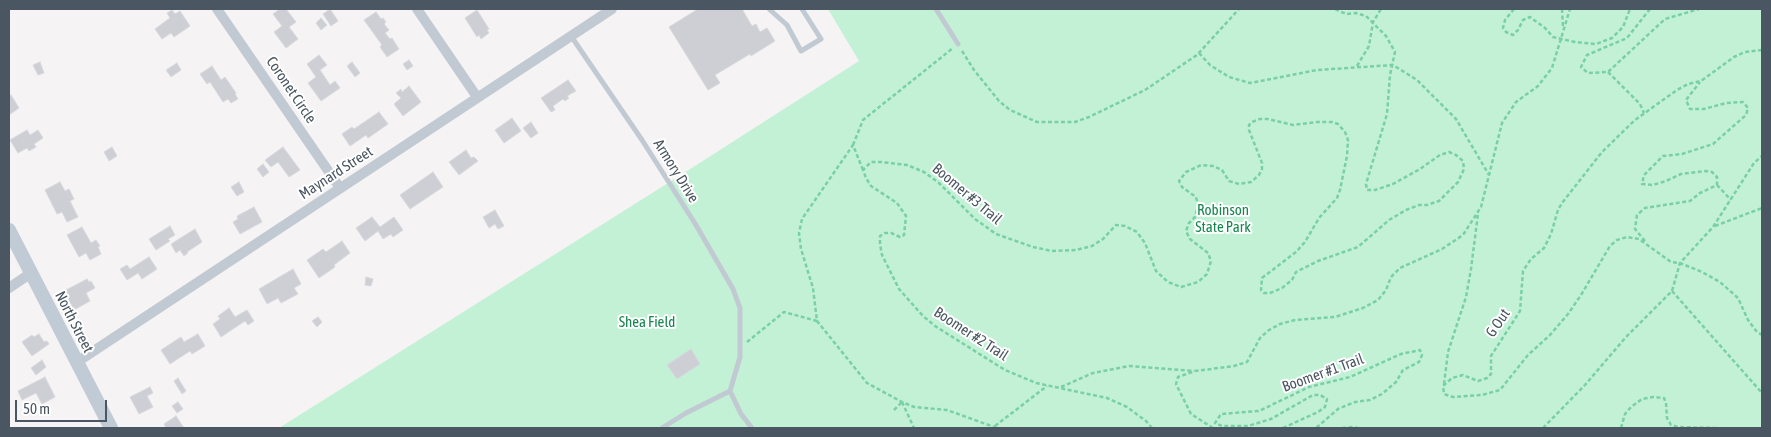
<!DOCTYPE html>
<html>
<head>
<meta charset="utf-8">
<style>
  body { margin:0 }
  #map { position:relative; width:1771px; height:437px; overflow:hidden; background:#f5f3f3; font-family:"Asap Condensed",sans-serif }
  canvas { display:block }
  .frame { position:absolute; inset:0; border:10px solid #4a5661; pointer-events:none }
  .scale { position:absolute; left:15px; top:400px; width:92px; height:22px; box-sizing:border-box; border:2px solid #4a5661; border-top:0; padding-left:6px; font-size:15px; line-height:18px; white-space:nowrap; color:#4a5661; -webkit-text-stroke:4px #fff; paint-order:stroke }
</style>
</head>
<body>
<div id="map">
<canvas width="1771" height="437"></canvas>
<div class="frame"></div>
<div class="scale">50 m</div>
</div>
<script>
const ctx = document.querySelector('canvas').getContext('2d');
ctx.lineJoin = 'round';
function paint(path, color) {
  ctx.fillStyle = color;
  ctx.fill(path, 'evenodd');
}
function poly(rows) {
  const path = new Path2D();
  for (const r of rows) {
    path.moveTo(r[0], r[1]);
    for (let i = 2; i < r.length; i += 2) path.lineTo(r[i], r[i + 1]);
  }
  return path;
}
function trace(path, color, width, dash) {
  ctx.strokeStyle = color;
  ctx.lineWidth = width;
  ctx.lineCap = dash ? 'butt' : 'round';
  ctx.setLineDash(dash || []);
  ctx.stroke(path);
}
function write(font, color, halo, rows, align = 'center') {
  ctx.font = font + ' "Asap Condensed",sans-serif';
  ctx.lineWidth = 4;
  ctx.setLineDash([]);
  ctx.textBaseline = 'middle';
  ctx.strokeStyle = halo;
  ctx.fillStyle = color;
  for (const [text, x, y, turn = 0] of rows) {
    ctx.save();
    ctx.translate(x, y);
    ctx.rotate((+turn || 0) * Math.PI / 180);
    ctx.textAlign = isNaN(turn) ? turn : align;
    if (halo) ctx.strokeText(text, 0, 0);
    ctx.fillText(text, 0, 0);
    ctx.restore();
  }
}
const green = poly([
  [828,9,1762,9,1762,428,279,428,684,173,859,61]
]);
const building = poly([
  [280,9,286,9,296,22,289,27,298,39,286,48,274,32,282,26,273,14,280,9],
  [330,9,338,21,331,26,323,14,330,9],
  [698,9,742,9,752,26,756,24,760,32,767,28,775,41,751,56,750,54,715,75,720,83,708,90,669,27,698,9],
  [172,10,175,14,180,11,190,26,174,37,171,33,162,39,155,29,170,18,167,13,172,10],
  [477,10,489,29,487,30,489,33,481,39,479,35,477,37,465,18,477,10],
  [376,12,381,19,383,18,386,22,384,24,389,30,385,33,390,39,392,38,399,49,387,57,380,47,382,45,364,20,376,12],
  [321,18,327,25,321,30,316,23,321,18],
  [319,55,327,65,320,70,330,85,335,81,340,88,321,101,308,83,316,77,307,64,319,55],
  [409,60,413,66,407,70,403,64,409,60],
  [40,62,44,73,38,75,33,65,40,62],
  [352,62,360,73,355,77,347,66,352,62],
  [177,63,181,70,171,77,166,70,177,63],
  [212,66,221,80,225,77,236,93,235,94,238,99,231,103,228,99,223,102,210,82,207,84,200,74,212,66],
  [568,80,576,91,567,96,569,98,565,101,563,99,553,106,555,110,551,112,541,98,568,80],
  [409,86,421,102,403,116,394,104,401,98,396,93,401,89,402,92,409,86],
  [11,95,19,108,9,115,9,96,11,95],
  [379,112,388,124,368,138,366,135,350,146,342,134,352,127,354,129,379,112],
  [512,118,521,131,504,143,495,130,512,118],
  [531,122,538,133,531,138,523,128,531,122],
  [27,130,30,135,38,130,43,138,34,144,36,147,29,151,27,148,18,153,10,140,27,130],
  [112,147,117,156,109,161,104,152,112,147],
  [283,147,300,170,289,177,278,162,271,167,265,160,283,147],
  [466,150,471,158,474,157,478,161,459,175,449,162,466,150],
  [263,164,269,172,263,177,257,169,263,164],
  [433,172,443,187,410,209,400,195,433,172],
  [60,182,65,191,69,189,74,199,70,201,78,217,67,222,62,212,57,214,45,190,60,182],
  [239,182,244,192,237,196,231,187,239,182],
  [254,207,262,222,240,234,233,222,238,219,237,216,254,207],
  [495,210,504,226,498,229,495,224,489,228,483,217,495,210],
  [372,217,380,227,394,217,403,230,393,237,391,234,383,239,378,231,365,241,356,228,372,217],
  [170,226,175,235,168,239,170,241,156,250,149,239,170,226],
  [82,227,91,243,96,240,100,246,98,247,101,254,90,260,86,253,79,257,67,235,82,227],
  [195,229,202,242,187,252,188,253,184,256,180,250,176,253,171,244,195,229],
  [342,241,350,253,334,265,335,267,319,278,307,260,323,249,326,252,342,241],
  [149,257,157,269,142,279,138,273,127,280,120,269,127,265,130,269,149,257],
  [293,269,301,284,294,288,298,294,281,303,278,298,267,304,259,289,293,269],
  [366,277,373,279,371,286,365,285,366,277],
  [87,279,89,282,91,281,95,288,86,293,90,301,74,310,64,291,87,279],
  [229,308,235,317,247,310,254,321,248,325,245,321,221,337,213,324,220,319,218,316,229,308],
  [318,317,322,322,317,327,312,321,318,317],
  [39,334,44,342,47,341,49,344,32,356,22,342,32,335,34,337,39,334],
  [198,334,205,346,192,354,190,351,170,364,161,350,181,337,184,342,198,334],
  [691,349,700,364,677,379,667,365,691,349],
  [42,360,46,367,36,375,31,368,42,360],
  [45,377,55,397,42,404,36,393,22,400,18,391,45,377],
  [178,378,186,391,182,394,174,381,178,378],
  [150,387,153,393,147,396,153,407,139,414,130,397,150,387],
  [178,402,183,409,177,413,172,406,178,402],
  [176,416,184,428,166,428,164,424,176,416]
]);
const path = poly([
  [1514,9,1505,20,1503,28,1506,32,1513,35,1518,30,1523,20,1530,17,1545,28,1553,37,1575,42,1596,44,1612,38,1623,27,1630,9],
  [1562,9,1563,27],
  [1650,9,1627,38,1587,55,1581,67,1588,73,1608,72,1665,19,1699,9],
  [1762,50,1745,52,1734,57,1701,81,1688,84,1677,90,1635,120,1602,152,1562,203,1558,210,1551,234,1544,248,1531,259,1523,271,1520,311,1491,356,1491,374,1487,378,1478,381,1463,375,1452,378,1443,386,1444,394,1453,397,1482,395,1500,390,1528,355,1550,335,1568,314,1581,295,1610,246,1617,240,1627,237,1639,239,1671,262,1680,263,1702,272,1720,282,1738,298,1748,320,1757,332,1762,335],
  [962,51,974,70,999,101,1010,110,1037,122,1075,122,1089,117,1145,90,1197,55,1239,9],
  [1199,53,1210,65,1229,77,1250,83,1317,70,1393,65,1417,80,1456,119,1489,175],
  [1357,66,1369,46,1373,22,1381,9],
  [1608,72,1640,104,1644,113],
  [853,145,863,120,953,48],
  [863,170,853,145,802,219,799,233,801,249,813,288,817,321,867,383,902,402,914,407,947,410,997,428],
  [1717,185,1731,200],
  [1715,226,1762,208],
  [1645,241,1635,229,1637,215,1645,208,1690,201,1700,193,1717,185,1717,177,1712,172,1706,171,1681,174,1666,181,1653,185,1642,184,1644,175,1663,156,1682,154,1713,144,1746,115,1748,108,1743,102,1726,103,1704,109,1690,109,1686,100,1700,82],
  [1672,291,1762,393],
  [747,342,784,312,817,321],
  [1444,384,1448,352,1466,297,1471,269,1478,214],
  [1061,387,1093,373,1129,366,1194,371],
  [902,402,914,428],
  [894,410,902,402],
  [995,426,1047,386],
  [1152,428,1146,421,1127,407,1107,398,1036,383,1005,370,935,326,923,316,899,289,882,255,880,244,880,236,885,233,891,233,900,237,904,235,906,216,897,203,871,186,866,178,863,170,871,162,881,162,907,165,924,172,939,183,975,219,996,234,1033,247,1052,251,1076,250,1092,246,1103,239,1116,225,1125,226,1137,232,1145,243,1156,271,1168,282,1181,287,1198,282,1207,274,1211,261,1208,253,1190,239,1186,231,1189,223,1195,217,1198,205,1196,197,1182,187,1179,181,1186,172,1201,165,1213,166,1222,170,1229,181,1239,184,1251,182,1259,175,1262,169,1262,163,1249,130,1249,125,1252,122,1260,119,1268,119,1293,125,1317,122,1332,122,1338,124,1345,132,1348,140,1347,156,1340,190,1337,198,1319,218,1305,242,1296,252,1262,278,1261,290,1264,293,1270,293,1282,288,1292,280,1296,272,1318,261,1358,247,1389,220,1406,210,1419,205,1427,205,1439,201,1458,182,1464,169,1463,161,1456,155,1449,152,1440,155,1420,169,1393,184,1375,190,1367,190,1366,184,1387,114,1390,75,1395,52,1386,36,1366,16,1356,13,1346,14,1335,9],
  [1213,428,1191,414,1176,384,1178,377,1195,371,1234,366,1247,362,1260,338,1269,330,1280,324,1295,320,1335,317,1363,308,1378,300,1386,290,1391,277,1400,268,1442,249,1463,235,1481,207,1502,123,1516,102,1538,86,1552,68,1570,9],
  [1283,428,1318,412,1325,407,1327,399,1320,395,1313,395,1271,419,1248,426,1222,426,1215,423,1221,414,1259,411,1309,387,1350,377,1401,354,1420,350,1422,355,1419,362,1403,370,1396,382,1382,394,1370,400,1355,402,1338,409,1316,428],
  [1342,428,1353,427,1358,428],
  [1543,428,1585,385,1626,337,1672,291,1680,263,1713,227,1754,163,1762,156],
  [1621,428,1625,414,1631,407,1642,399,1653,397,1664,398,1666,403,1667,418,1671,425,1678,427,1717,428]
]);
const lane = poly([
  [769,9,787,25,801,51,821,39,802,9],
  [936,9,958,44],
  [571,36,642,140,696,225,733,289,740,308,740,357,730,391,741,414,752,428],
  [662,428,686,413,730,391]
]);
const street = poly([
  [217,9,340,188],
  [417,9,477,97],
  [9,288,31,273],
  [77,362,612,9]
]);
const secondary = poly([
  [9,230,111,428]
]);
const streetNames = [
  ["Coronet Circle",291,90,56],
  ["Armory Drive",676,171,58],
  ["Maynard Street",336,173,-33],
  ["Boomer #3 Trail",967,194,40],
  ["North Street",74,322,63],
  ["G Out",1498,323,-55],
  ["Boomer #2 Trail",971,334,33],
  ["Boomer #1 Trail",1323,373,-20]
];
const parkNames = [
  ["Robinson",1223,210],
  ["State Park",1223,227],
  ["Shea Field",647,322]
];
paint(green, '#c3f1d5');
paint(building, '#cdcfd5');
trace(building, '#d7d9de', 1);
trace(path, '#7ad0a6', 2.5, [4, 2.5]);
trace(lane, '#c1cad2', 5);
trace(street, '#c1cad2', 10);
trace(secondary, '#c1cbd6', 14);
write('15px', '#4a5661', '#fff', streetNames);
write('15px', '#17864f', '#fff', parkNames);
</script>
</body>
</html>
